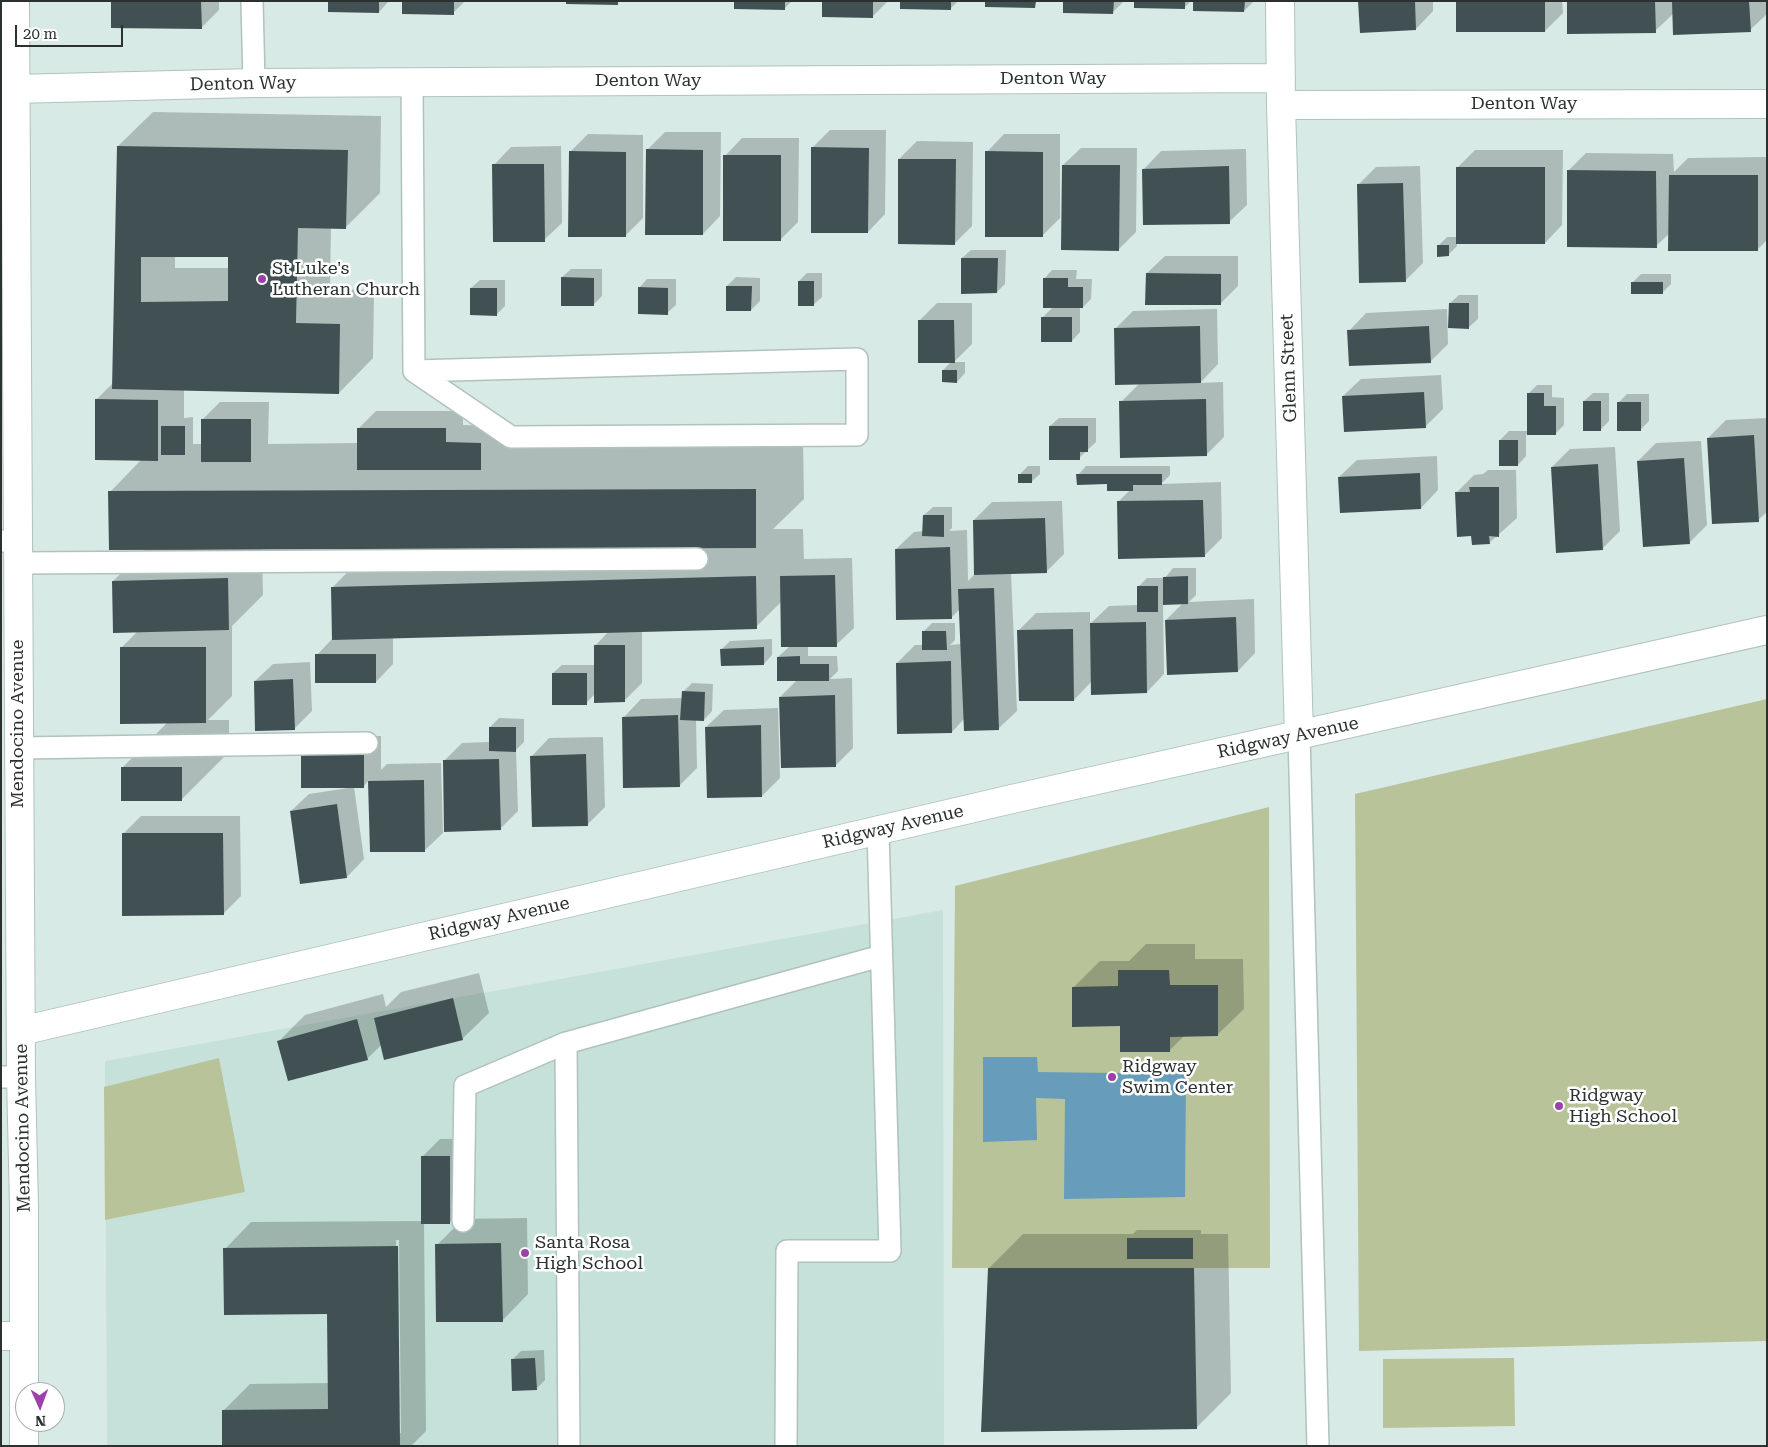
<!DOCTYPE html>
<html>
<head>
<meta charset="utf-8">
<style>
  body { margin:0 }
  #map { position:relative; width:1768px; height:1447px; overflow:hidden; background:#d8eae5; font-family:"Roboto Serif",serif }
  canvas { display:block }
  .frame { position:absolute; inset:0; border:2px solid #2a312f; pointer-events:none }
  .north { position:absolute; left:15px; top:1382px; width:50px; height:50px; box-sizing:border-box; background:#fff; border:1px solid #aaadac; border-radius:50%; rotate:178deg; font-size:14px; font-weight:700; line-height:20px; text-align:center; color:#2a312f }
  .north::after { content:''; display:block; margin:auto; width:18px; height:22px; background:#9d40aa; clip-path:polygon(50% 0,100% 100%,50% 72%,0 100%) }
  .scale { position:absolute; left:15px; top:25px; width:108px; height:22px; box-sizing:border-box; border:2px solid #2a312f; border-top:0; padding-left:6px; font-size:15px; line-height:18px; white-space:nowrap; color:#2a312f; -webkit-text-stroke:4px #fff; paint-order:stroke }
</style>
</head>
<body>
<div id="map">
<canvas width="1768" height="1447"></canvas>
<div class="frame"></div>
<div class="north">N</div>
<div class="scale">20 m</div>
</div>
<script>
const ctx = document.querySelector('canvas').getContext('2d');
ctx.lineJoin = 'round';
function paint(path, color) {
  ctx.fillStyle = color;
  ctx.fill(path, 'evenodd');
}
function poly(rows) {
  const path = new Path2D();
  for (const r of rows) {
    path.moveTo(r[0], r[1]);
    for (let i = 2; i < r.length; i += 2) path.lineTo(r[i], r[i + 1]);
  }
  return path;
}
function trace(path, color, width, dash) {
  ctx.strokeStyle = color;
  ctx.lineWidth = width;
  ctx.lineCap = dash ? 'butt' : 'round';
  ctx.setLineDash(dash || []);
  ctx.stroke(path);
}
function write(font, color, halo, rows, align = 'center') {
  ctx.font = font + ' "Roboto Serif",serif';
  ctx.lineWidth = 5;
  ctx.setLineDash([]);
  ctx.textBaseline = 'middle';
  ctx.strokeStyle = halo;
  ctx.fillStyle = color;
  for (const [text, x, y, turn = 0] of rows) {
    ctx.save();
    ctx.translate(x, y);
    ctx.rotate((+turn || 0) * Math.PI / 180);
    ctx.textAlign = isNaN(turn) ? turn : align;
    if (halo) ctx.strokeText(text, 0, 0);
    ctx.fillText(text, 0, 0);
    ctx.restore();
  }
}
const built = poly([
  [943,910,944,1446,107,1446,105,1061]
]);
const green = poly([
  [1767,699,1767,1341,1359,1351,1355,794],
  [1269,807,1270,1268,952,1268,955,886],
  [219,1058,245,1192,105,1220,104,1087],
  [1514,1358,1515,1426,1383,1428,1383,1359]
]);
const water = poly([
  [983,1057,1037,1057,1038,1072,1186,1074,1185,1197,1064,1199,1065,1099,1036,1098,1037,1140,983,1142]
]);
const shadow = poly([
  [113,1,219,1,219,10,201,28],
  [330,1,389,1,379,12],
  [404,1,465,1,453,13],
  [736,1,792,1,785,8],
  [823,1,888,1,872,17],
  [901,1,958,1,950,9],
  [1064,1,1124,1,1113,12],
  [1135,1,1191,1,1184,8],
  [1194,1,1254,1,1244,11],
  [1360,1,1433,1,1433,11,1416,29],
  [1457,1,1562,1,1563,13,1545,31],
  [1568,1,1767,1,1767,14,1750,30,1674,13,1655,31],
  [153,112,381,116,380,193,346,227,331,227,330,289,374,290,373,358,339,393,184,389,184,418,193,417,193,444,202,444,202,420,220,402,269,402,268,444,358,443,359,428,376,411,463,411,463,425,498,426,498,443,803,442,804,499,773,529,803,529,804,559,852,558,854,628,836,645,808,646,808,656,837,656,838,671,830,679,852,678,853,748,836,765,780,697,798,679,778,657,790,646,781,602,756,627,642,630,642,683,624,701,595,694,586,703,553,673,562,665,595,665,595,646,609,631,393,637,393,664,376,682,317,655,333,638,332,588,371,548,262,549,263,595,232,626,232,696,208,720,229,720,229,752,181,800,122,768,168,722,121,648,138,631,113,581,146,549,110,492,141,460,96,400,113,383,118,146],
  [175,256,229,256,229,268,175,268],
  [830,130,886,130,885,214,868,232,812,148],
  [665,132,721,132,720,216,703,234,647,150],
  [588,134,643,135,643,218,625,236,570,152],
  [1004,134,1060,134,1060,218,1042,236,987,152],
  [742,138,799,138,798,222,780,240,725,156],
  [917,141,973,142,972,226,955,243,899,159],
  [561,146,562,223,544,240,494,165,511,147],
  [1081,148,1137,148,1136,232,1118,250,1063,165],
  [1246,149,1247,205,1229,222,1144,169,1161,151],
  [1475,150,1563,150,1562,225,1545,243,1457,243,1457,246,1448,255,1438,246,1447,237,1457,237,1457,168],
  [1586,153,1673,154,1674,172,1688,158,1767,157,1767,240,1757,250,1670,233,1656,246,1568,171],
  [1420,166,1423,263,1405,281,1358,185,1376,167],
  [971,250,1006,250,1005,284,997,292,962,258],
  [1165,256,1238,256,1238,286,1220,304,1147,273],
  [571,269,602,269,602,296,593,305,562,277],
  [1052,270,1077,270,1076,279,1092,279,1091,299,1083,307,1080,307,1080,332,1072,341,1042,318,1053,307,1044,279],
  [807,273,822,273,822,297,813,305,799,281],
  [1641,274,1671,274,1671,284,1662,293,1632,283],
  [736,277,760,278,760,301,751,310,727,286],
  [647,279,676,279,676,305,667,313,639,288],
  [480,280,505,280,505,306,497,314,471,288],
  [1459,295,1478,295,1478,319,1469,327,1450,303],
  [937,303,972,303,972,344,954,362,965,362,965,373,957,382,943,370,952,361,919,321],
  [1217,309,1218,364,1200,383,1223,382,1224,437,1206,455,1121,402,1139,384,1115,329,1133,311],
  [1447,309,1448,344,1430,362,1349,331,1366,313],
  [1441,375,1443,409,1425,427,1343,396,1361,379],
  [1537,385,1552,385,1552,397,1564,398,1564,425,1555,434,1526,434,1526,456,1518,465,1500,440,1509,431,1528,431,1528,394],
  [1593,393,1609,393,1609,421,1601,429,1584,401],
  [1627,394,1649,394,1649,421,1640,430,1618,403],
  [1059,418,1096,418,1096,442,1079,458,1050,426],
  [1767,418,1767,512,1758,520,1708,438,1726,420],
  [1701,441,1707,525,1689,543,1638,461,1656,443],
  [1615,447,1620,531,1602,549,1552,467,1570,449],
  [1437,456,1438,490,1421,508,1339,477,1357,460],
  [1028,466,1040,466,1040,474,1031,482,1019,475],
  [1086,466,1170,466,1170,475,1161,484,1221,482,1222,538,1204,556,1118,502,1131,489,1078,475],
  [1488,470,1516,470,1517,518,1489,543,1473,534,1456,493,1474,475,1483,474],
  [1062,501,1064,554,1046,572,1011,573,1017,711,999,728,964,719,952,732,897,663,915,645,923,645,923,632,932,623,955,623,955,640,950,645,962,644,960,609,951,618,896,549,914,532,924,531,924,515,933,507,952,507,952,528,949,531,967,530,968,581,975,574,974,520,992,502],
  [1173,568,1196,568,1196,595,1189,602,1254,599,1255,653,1238,671,1166,620,1183,603,1165,603,1163,605,1164,674,1147,692,1092,681,1074,700,1018,631,1036,613,1090,612,1090,624,1109,606,1138,605,1138,587,1147,578,1165,578],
  [772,639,772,655,764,664,722,649,730,641],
  [310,662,312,711,294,729,255,681,273,664],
  [692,683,713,684,712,711,704,720,696,719,697,768,679,786,624,717,641,699,683,698,683,692],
  [778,708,780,778,762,796,706,727,724,710],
  [499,718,524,719,524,742,516,750,518,811,500,829,445,760,462,743,490,742,490,727],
  [320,736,381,736,381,770,387,764,441,763,443,833,425,850,371,851,369,780,363,787,354,787,364,859,347,877,291,811,309,794,348,788],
  [603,737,605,807,587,825,532,756,549,738],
  [141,816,240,816,241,896,223,914,123,834],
  [1146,944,1195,944,1195,959,1243,959,1244,1009,1217,1035,1185,1035,1170,1050,1121,1025,1074,987,1100,961,1129,961],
  [479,973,489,1013,462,1039,382,1044,367,1059,279,1041,305,1015,383,994,386,1007,401,992],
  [440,1139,467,1139,467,1205,450,1222,424,1223,426,1431,411,1446,223,1446,223,1411,250,1384,329,1383,328,1313,225,1249,251,1222,423,1221,422,1157],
  [396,1240,399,1240,401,1433,398,1433],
  [527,1218,528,1294,502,1321,437,1245,463,1219],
  [1137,1230,1201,1230,1201,1234,1228,1234,1231,1393,1196,1428,989,1268,1023,1234,1133,1234],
  [544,1350,545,1380,536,1389,512,1360,521,1351]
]);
const building = poly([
  [111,1,201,1,202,29,111,28],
  [328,1,379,1,379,13,328,12],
  [402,1,454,1,454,15,402,14],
  [566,1,618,1,618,5,566,4],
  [734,1,785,1,785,10,734,9],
  [822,1,873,1,873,18,822,17],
  [900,1,951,1,951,10,900,9],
  [985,1,1036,1,1035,8,985,7],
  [1063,1,1114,1,1113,14,1063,13],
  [1134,1,1185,1,1185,9,1134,8],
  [1193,1,1245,1,1244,12,1193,11],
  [1358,1,1415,1,1416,30,1360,33],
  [1456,1,1545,1,1545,32,1456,32],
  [1567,1,1655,1,1656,33,1567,34],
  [1672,1,1749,1,1751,32,1673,35],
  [117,146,348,150,346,229,298,228,296,323,340,324,339,394,112,389],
  [141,257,228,257,228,301,141,302],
  [811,147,869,148,868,233,811,233],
  [646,149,703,150,703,235,645,235],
  [569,151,626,152,626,237,568,237],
  [985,151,1043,152,1043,237,985,237],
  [723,155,781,155,781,241,723,241],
  [898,159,956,159,955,245,898,244],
  [492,164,544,164,545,242,493,242],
  [1062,165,1120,165,1119,251,1061,250],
  [1229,166,1230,224,1143,225,1142,169],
  [1456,167,1545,167,1545,244,1456,244],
  [1567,170,1656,171,1657,248,1567,247],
  [1669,175,1758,175,1758,251,1668,251],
  [1403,183,1406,282,1359,283,1357,184],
  [1437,245,1449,245,1449,256,1437,257],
  [961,258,998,258,997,293,961,294],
  [1146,273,1221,274,1221,305,1145,305],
  [561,277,594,278,594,306,561,306],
  [1043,278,1068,278,1068,287,1083,287,1083,308,1043,308],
  [798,281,814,281,814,306,798,306],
  [1631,282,1663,282,1663,294,1631,294],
  [726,286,752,286,751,311,726,311],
  [638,287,668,288,668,315,638,314],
  [470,288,497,288,497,316,470,315],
  [1449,303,1469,303,1469,329,1448,328],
  [1041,317,1072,317,1072,342,1041,342],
  [918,320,954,320,955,363,918,363],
  [1200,326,1201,383,1115,385,1114,328],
  [1429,326,1431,363,1349,366,1347,330],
  [942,370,957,370,957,383,942,382],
  [1424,392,1426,428,1344,432,1342,396],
  [1527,393,1544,393,1544,406,1556,406,1556,435,1527,435],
  [95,399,158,400,158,461,95,460],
  [1206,399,1207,456,1120,458,1119,401],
  [1583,401,1601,401,1601,431,1583,431],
  [1617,402,1641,402,1641,431,1617,431],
  [201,419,251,419,251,462,201,462],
  [161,426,185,426,185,455,161,455],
  [1049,426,1088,426,1088,452,1080,452,1080,460,1049,460],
  [357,428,446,428,446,442,481,443,481,470,357,470],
  [1754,435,1759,522,1712,524,1707,438],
  [1499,440,1518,440,1518,466,1499,466],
  [1684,458,1690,544,1643,547,1637,461],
  [1598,464,1603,550,1556,553,1551,467],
  [1420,473,1421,509,1340,513,1338,477],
  [1018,474,1032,474,1032,483,1018,483],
  [1076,474,1162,474,1162,485,1133,485,1133,491,1107,491,1107,484,1077,485],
  [1469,487,1499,487,1499,537,1489,536,1490,544,1472,545,1471,536,1457,537,1455,492,1470,492],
  [756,489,756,548,109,550,108,491],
  [1203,500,1205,557,1118,559,1117,501],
  [923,515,944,515,944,537,922,536],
  [1045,518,1047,573,974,575,973,520],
  [950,547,952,619,896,620,895,549],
  [835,575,837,647,781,647,780,576],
  [756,576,757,629,332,640,331,587],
  [1188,576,1188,604,1163,605,1163,577],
  [228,578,229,630,113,633,112,581],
  [1137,586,1158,586,1158,612,1137,612],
  [994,588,999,730,964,731,958,589],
  [1236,617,1238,672,1167,675,1165,620],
  [1146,622,1147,693,1091,695,1090,623],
  [1073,629,1074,701,1019,701,1017,630],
  [922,631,946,631,947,650,922,650],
  [594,645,625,645,625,702,594,703],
  [120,647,206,647,206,723,120,724],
  [764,647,764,665,721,666,720,649],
  [315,654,376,654,376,683,315,683],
  [800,656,800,664,829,664,829,681,777,681,777,657],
  [951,661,952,733,897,734,896,663],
  [552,673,587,673,587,705,552,705],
  [293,679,295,730,255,731,254,681],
  [682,691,705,692,704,721,680,720],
  [835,695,836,767,781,768,779,697],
  [678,715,680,787,623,788,622,717],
  [761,725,762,797,707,798,705,727],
  [489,727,516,727,516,752,489,751],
  [301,754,364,754,364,788,301,788],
  [586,754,588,826,532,827,530,756],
  [499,759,501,830,444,832,443,760],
  [121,767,182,767,182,801,121,801],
  [424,780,425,852,370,852,368,781],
  [337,804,347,878,300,884,290,811],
  [122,833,223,833,224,915,122,916],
  [1118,970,1169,970,1170,985,1218,985,1218,1036,1170,1037,1170,1052,1120,1052,1120,1026,1072,1027,1072,987,1118,986],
  [453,998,463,1040,384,1060,374,1018],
  [357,1019,368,1060,288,1081,277,1041],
  [421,1156,450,1156,450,1224,421,1224],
  [1127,1238,1193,1238,1193,1259,1127,1259],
  [501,1243,503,1322,436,1322,435,1244],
  [398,1246,400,1446,222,1446,222,1410,328,1409,327,1314,224,1315,223,1248],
  [988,1268,1194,1268,1197,1429,981,1432],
  [535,1358,537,1390,512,1391,511,1359]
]);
const lane = poly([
  [252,1,254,83],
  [412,83,414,371],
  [857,359,857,435,511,437,414,371,857,359],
  [1,541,17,541],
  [18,563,697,559],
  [1299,735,1318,1446],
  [18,748,367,743],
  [1,1077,21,1077],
  [463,1221,465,1086,566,1043],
  [569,1446,566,1043,881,956],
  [786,1446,787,1251,890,1251,878,830]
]);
const street = poly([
  [1280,1,1281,105,1299,735],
  [15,89,254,83,1281,78],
  [1281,105,1767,104],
  [21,1031,1012,799,1767,630]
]);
const secondary = poly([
  [15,1,21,1077,24,1207,24,1446],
  [1,1336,24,1336]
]);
const markers = [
  [262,279,5,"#9d40aa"],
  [1112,1077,5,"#9d40aa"],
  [1559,1106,5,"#9d40aa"],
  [525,1253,5,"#9d40aa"]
];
const streetNames = [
  ["Denton Way",1053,79],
  ["Denton Way",648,81],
  ["Denton Way",243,84,-1],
  ["Denton Way",1524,104],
  ["Glenn Street",1289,368,-92],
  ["Mendocino Avenue",18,724,-90],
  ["Ridgway Avenue",1288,738,-12],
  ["Ridgway Avenue",893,827,-13],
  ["Ridgway Avenue",499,919,-13],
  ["Mendocino Avenue",23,1128,-91]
];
const poiNames = [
  ["St Luke's",272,269],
  ["Lutheran Church",272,290],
  ["Ridgway",1122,1067],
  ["Swim Center",1122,1088],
  ["Ridgway",1569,1096],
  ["High School",1569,1117],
  ["Santa Rosa",535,1243],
  ["High School",535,1264]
];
paint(built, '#c5e1d9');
paint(green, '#b8c39a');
paint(water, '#679cbb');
paint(shadow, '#0003');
paint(building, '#415153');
trace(lane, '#b0c2bd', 24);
trace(street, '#b0c2bd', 30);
trace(secondary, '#b0c2bd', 30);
trace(lane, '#fff', 21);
trace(street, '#fff', 28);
trace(secondary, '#fff', 28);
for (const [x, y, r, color] of markers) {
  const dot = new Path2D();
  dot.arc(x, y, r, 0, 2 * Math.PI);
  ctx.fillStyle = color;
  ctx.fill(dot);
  trace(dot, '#fff', 2);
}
write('18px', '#2a312f', '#fff', streetNames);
write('18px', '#2a312f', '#fff', poiNames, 'left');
</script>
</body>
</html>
